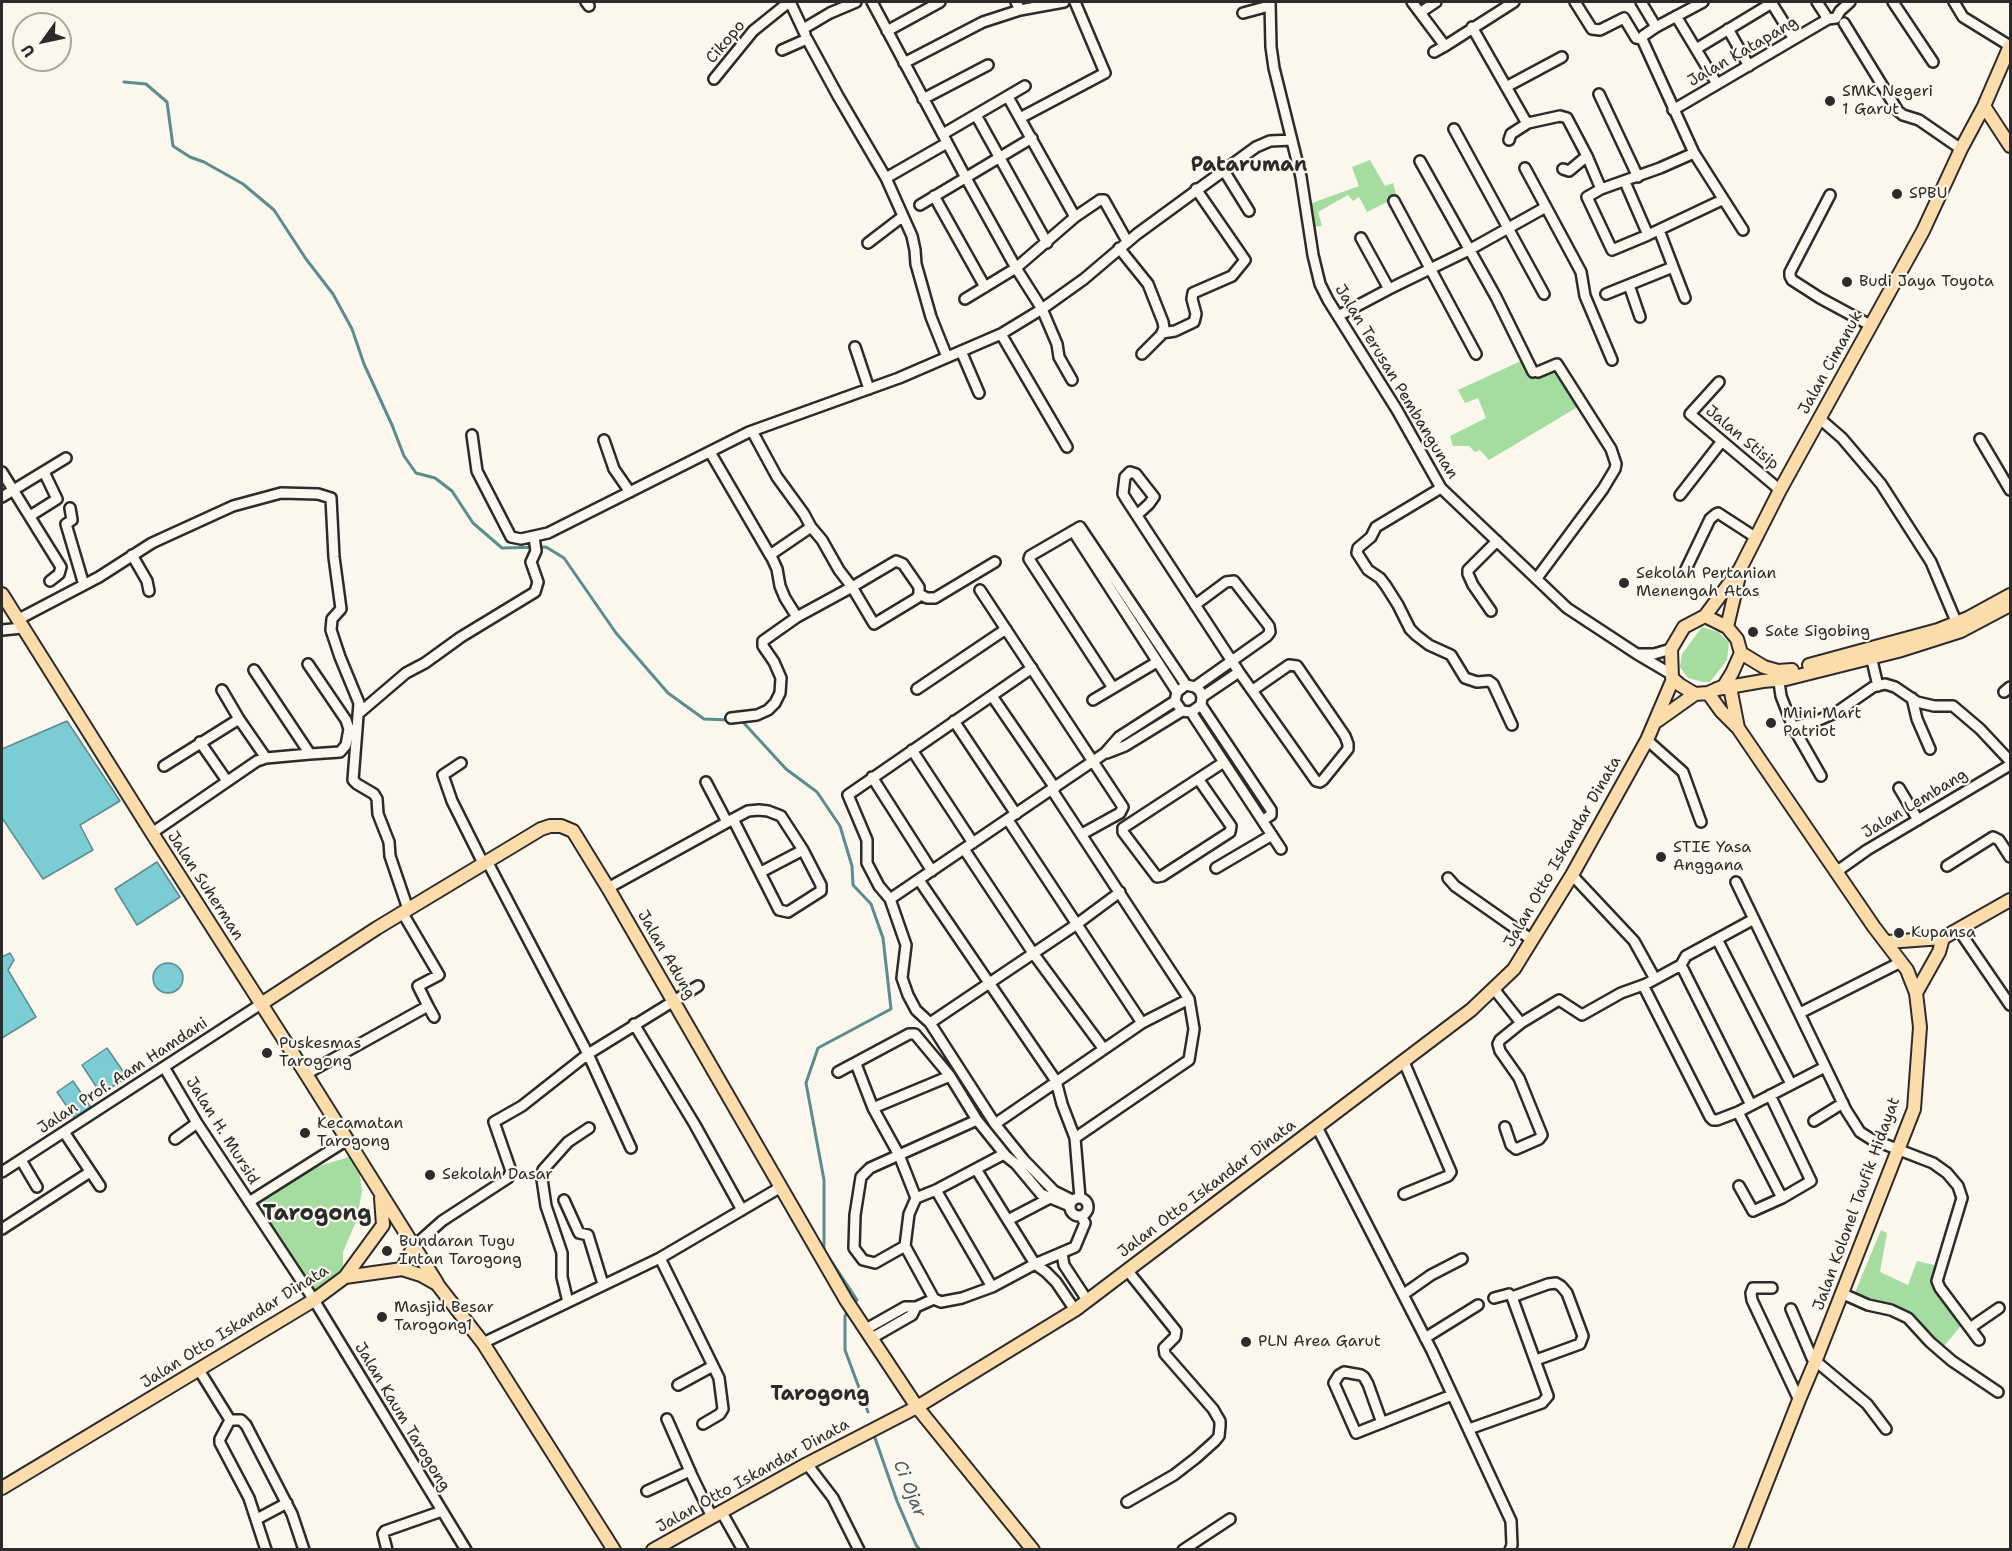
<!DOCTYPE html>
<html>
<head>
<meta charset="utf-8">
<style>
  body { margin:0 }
  #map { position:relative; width:2012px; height:1551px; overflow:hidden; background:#fbf7ec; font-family:"Shantell Sans",sans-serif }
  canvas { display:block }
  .frame { position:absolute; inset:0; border:3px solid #2b2b2b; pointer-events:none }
  .north { position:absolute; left:12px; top:12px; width:60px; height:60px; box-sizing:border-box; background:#fbf7ec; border:2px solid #a8a59f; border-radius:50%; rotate:237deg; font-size:16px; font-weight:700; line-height:24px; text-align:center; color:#2b2b2b }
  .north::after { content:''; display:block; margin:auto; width:21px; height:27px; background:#2b2b2b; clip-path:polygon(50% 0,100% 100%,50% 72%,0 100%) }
</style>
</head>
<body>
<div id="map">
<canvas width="2012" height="1551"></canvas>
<div class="frame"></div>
<div class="north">U</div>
</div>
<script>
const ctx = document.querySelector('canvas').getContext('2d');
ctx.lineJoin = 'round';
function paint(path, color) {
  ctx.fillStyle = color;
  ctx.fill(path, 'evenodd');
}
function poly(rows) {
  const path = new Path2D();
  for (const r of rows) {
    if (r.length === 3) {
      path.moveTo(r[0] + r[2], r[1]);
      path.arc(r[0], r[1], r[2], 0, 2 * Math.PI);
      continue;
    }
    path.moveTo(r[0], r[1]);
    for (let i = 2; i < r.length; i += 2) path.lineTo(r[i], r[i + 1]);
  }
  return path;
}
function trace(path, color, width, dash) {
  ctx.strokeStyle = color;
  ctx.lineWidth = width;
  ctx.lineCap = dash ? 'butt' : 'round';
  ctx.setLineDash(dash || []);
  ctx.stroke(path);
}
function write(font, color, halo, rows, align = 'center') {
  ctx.font = font + ' "Shantell Sans",sans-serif';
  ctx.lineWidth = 4.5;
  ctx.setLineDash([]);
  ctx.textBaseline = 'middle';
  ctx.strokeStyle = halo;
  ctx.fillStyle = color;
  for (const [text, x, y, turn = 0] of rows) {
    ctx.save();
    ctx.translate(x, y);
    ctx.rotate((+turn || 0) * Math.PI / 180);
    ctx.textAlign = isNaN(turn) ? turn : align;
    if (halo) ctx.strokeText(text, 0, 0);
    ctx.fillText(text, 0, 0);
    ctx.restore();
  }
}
const green = poly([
  [1370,160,1385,186,1393,183,1397,197,1367,212,1359,197,1353,201,1348,195,1318,212,1322,226,1311,227,1312,203,1359,186,1352,167],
  [1521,361,1531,375,1556,367,1581,405,1489,460,1480,450,1475,452,1469,446,1453,446,1450,436,1486,418,1478,398,1465,403,1458,390],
  [1702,627,1718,632,1729,642,1727,660,1710,682,1703,682,1688,678,1680,667,1682,654],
  [349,1157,359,1169,362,1191,357,1219,343,1252,343,1269,332,1280,307,1294,252,1202,289,1175],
  [1881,1230,1887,1233,1880,1272,1908,1285,1917,1261,1938,1266,1936,1285,1963,1323,1945,1345,1930,1342,1908,1318,1854,1295]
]);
const water = poly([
  [67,721,120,801,80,825,93,850,43,879,2,818,2,749,67,721],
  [157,862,180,897,137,925,115,889,157,862],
  [10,953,14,960,8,970,36,1017,2,1038,2,957,10,953],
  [168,978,15],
  [107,1048,127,1077,101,1094,82,1065,107,1048],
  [73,1081,92,1109,76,1120,57,1092,73,1081]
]);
const stream = poly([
  [124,82,146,84,167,102,173,146,190,157,204,162,243,184,274,210,306,259,333,294,352,329,364,364,392,425,404,456,416,473,435,478,452,491,473,523,502,548,546,547,564,558,616,633,668,693,704,719,730,720],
  [740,721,742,721,786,769,817,792,840,826,852,866,853,885,871,904,883,938,891,1009,818,1048,806,1083,824,1180,824,1250,857,1300,853,1306],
  [848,1311,845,1316,845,1350,868,1412],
  [875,1438,897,1501,916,1545,920,1550]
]);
const minor = poly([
  [586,2,589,6],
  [790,2,805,34],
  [872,2,966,178,1016,268,1042,309,1057,344,1059,357,1072,380],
  [1270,2,1271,47,1274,68,1301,177,1313,255,1320,284,1328,300,1397,410,1441,488,1567,608,1637,654,1671,674],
  [1412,2,1445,46,1514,2],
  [1575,2,1592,29,1600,30,1624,18,1636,38,1642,39],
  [1641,2,1656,27],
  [1771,2,1794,39],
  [1817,2,1828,19],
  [1893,2,1933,62],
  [1954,2,1963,17,2010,46],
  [1020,10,1064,2],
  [1421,12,1436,2],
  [1243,13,1269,6],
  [1676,16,1717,84],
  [1844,23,1898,111,1903,115,1919,120,1961,149],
  [1472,27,1525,120,1528,123],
  [803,29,830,13,856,2],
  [1728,29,1749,66],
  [887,31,940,2],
  [1696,49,1772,3],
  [782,50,807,39,838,96,886,178,947,143],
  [1434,52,1445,46],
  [904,63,983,22,1020,10,1016,2],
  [714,79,753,31,789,2],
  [1506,87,1562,57],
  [1599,94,1638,177],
  [1008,97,1075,217],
  [923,99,988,65],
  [1673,110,1828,19,1836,18,1840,11,1850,2],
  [976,115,1047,243],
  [1020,118,1105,73,1075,2],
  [1454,129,1544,294],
  [943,134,1025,86],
  [1509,140,1511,134,1528,123,1560,116,1567,118,1587,156,1601,189,1660,168,1694,153,1642,39,1643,36,1656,27,1703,2],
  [1694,153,1743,230],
  [1420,161,1496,297,1533,372],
  [1525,168,1546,207],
  [1223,169,1249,211],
  [1563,169,1569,171,1587,156],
  [886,178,912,236,915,250,916,264,931,317,947,357],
  [1625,182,1648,235,1722,200],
  [1601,189,1587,197,1612,250,1648,235],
  [1830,195,1790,272,1790,276,1792,280,1820,298,1870,325],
  [934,196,985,287],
  [1394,201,1476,354],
  [920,205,1032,138],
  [1659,230,1685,298],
  [1361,238,1389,289],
  [868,243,902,217],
  [1119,248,1148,284,1163,322,1164,328,1161,335,1142,354],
  [1629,285,1640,317],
  [1606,294,1673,267],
  [965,299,1016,268,1075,217,1100,200,1104,200,1127,241],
  [1338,316,1389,289,1469,250,1546,207,1581,272,1585,296,1612,360],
  [1162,333,1175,331,1194,322,1196,314,1192,299,1193,293,1232,276,1245,260,1196,189],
  [1001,334,1067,447],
  [855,347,869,389],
  [961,351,979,393],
  [1719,382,1690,414,1780,490],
  [1819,418,1842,438,1881,484,1931,562,1958,626],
  [752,431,777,477,804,514,811,527],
  [472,435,477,471,511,537,521,539,548,533,749,432,899,378,1001,334,1042,309,1084,279,1137,234,1256,147,1270,141,1292,140],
  [1980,439,2010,490],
  [604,440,614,469,630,492],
  [710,452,770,555,772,558,777,569,780,586,785,598,797,617,852,587,896,561,903,564,919,587,919,594,917,598,874,624,852,587,839,570,822,540,811,527,770,555],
  [2,472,61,567,59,574,50,581],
  [1441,488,1376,527,1371,537,1358,548,1357,553,1368,570,1380,578,1386,586,1398,605,1410,629,1416,635,1429,645,1451,655,1465,678,1477,682,1489,681,1493,684,1512,725],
  [1680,495,1722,441],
  [2,497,66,458],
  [70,508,72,520,66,524,84,585],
  [1137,515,1149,504,1154,497,1136,474,1130,472,1125,477,1124,485,1123,494,1126,499,1239,672,1316,781,1320,782,1323,780,1348,749,1348,744,1345,736,1297,666,1289,665,1253,690],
  [30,516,57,499,44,472],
  [1073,531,1177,692],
  [132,555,147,581,149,591],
  [1686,569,1710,519,1716,514,1718,513,1755,537],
  [1537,578,1603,489,1615,469,1616,464,1611,449,1557,364,1538,372],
  [980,590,1123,807,1120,813,1082,834],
  [919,594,927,598,935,598,995,562],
  [1195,605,1226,582,1234,581,1269,626,1270,632,1267,636,1195,687],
  [1491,611,1473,585,1468,574,1468,570,1497,541],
  [17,620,99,577,152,543,233,506,281,493,318,494,331,498,334,557,341,609,332,619,331,630,340,657,359,703,353,780,357,784,374,794,377,799,378,814,389,842,390,856,408,909],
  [2,630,22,628],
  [1870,652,1878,686],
  [1637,654,1654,654,1671,649],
  [308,664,346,720,349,729,346,745,340,752,310,754],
  [254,670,310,754,266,758],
  [1778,675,1781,696,1793,727,1819,720,1837,712,1873,687,1885,684,1895,687,1917,702,1934,706,1953,706,1980,729,2010,761],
  [1113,688,1029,559,1030,556,1080,527,1186,685,1195,687,1200,691,1202,697,1201,705,1191,712,1182,711,1175,701,1177,692,1186,685],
  [917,689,1006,629],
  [222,690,239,719],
  [2004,692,2010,687],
  [992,696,1055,788],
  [1202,697,1239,672],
  [1912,698,1917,719,1930,749],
  [1093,700,1157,662],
  [1201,705,1271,810,1271,815,1263,820],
  [1191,712,1281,849],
  [358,714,406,673,425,663,461,637,535,592,538,582,531,562,536,551,534,537],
  [731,718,757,715,768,710,775,703,780,693,781,678,774,662,763,646,763,641,797,617],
  [954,721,1016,814],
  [1793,727,1821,776],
  [1647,740,1683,772,1701,822],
  [200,742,227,781],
  [912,750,973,843],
  [1107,753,1125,746,1182,711],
  [461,763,443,775,452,801,483,863],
  [872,777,932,871],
  [1199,780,1231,826,1230,832,1162,876,1157,877,1123,832,1123,828,1224,762],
  [706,782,727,822],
  [1899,788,1918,820],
  [1008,820,1142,1023],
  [152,833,257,761,266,758,239,719,164,766],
  [964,849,1033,953,1103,1048],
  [487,861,588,1054,631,1148],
  [1947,866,1993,837,1999,840,2010,857],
  [1216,868,1272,835],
  [761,872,803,850],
  [1836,872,1867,850,2010,765],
  [1572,875,1634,941,1655,979],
  [1448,878,1455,886,1532,940],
  [919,880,1056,1081,1062,1104,1075,1138,1080,1198],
  [1736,882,1846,1110,1860,1132,1871,1139,1933,1163,1947,1173,1958,1186,1962,1198,1937,1281,1940,1288,1979,1340],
  [608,888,733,819,779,910,788,912,821,891,821,885,803,850,781,816,768,811,759,810,748,811,733,819],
  [890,899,879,886,867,863,867,840,848,795,1032,668],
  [1958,929,2010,1005],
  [1717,939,1791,1084],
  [1681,965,1751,1105],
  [1643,985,1710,1117,1713,1120,1717,1120,1738,1112,1825,1067],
  [1494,989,1521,1023,1559,1000,1582,1015,1621,993,1646,984,1681,965,1686,956,1754,919],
  [428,1006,434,1017],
  [1800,1013,1901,962],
  [930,1023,1077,924,1120,892],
  [634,1024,695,1125,742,1210],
  [1404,1062,1451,1172,1448,1176,1404,1194],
  [856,1064,873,1108,899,1155,916,1198],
  [164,1067,197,1123,314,1300,466,1550],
  [838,1072,909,1034,915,1034,950,1076,977,1120,1006,1156,1016,1164,1041,1194,1070,1206],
  [306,1074,428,1006,418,986,439,975,402,912],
  [873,1108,950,1076],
  [1738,1112,1782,1198],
  [1814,1121,1843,1103],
  [995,1124,1142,1023,1189,999,1052,790],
  [1317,1127,1432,1351,1511,1521,1512,1545,1510,1550],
  [1505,1127,1511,1145,1516,1149,1539,1139,1542,1135,1519,1078,1500,1051,1498,1044,1500,1040,1521,1023],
  [64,1132,100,1186],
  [1075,1138,1189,1060,1194,1029,1189,999],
  [175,1139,197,1123],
  [21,1160,37,1187],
  [976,1169,1035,1264,1046,1272,1056,1282,1075,1310],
  [2,1172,261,1004],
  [1739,1186,1753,1211,1782,1198,1811,1181,1770,1095],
  [936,1190,992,1287],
  [1079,1207,9],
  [564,1200,579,1233,588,1235,603,1284],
  [1072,1200,1054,1191,1024,1160,995,1124,930,1023,916,1010,908,995,902,978,906,945,890,899,1105,753,1119,737,1175,701],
  [249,1202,347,1140],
  [1008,1220,1050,1198],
  [2,1229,90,1172],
  [414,1246,442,1221,508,1178,511,1171,494,1122,522,1106,588,1054,698,986],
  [905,1246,909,1214,916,1198,936,1190,1004,1154],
  [1062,1254,1064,1265,1087,1300],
  [660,1258,719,1378,723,1409,720,1414,703,1424],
  [1772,1288,1753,1288,1751,1293,1752,1300,1799,1400],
  [1841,1293,1868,1305,1891,1310,1908,1318,1930,1342,1952,1361,1998,1392],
  [1404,1294,1431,1275,1462,1259],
  [1512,1297,1548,1284,1556,1283,1561,1286,1567,1293,1583,1336,1580,1344,1536,1360],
  [934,1299,905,1246,875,1263,863,1260,854,1248,855,1215,861,1177,870,1168,977,1120],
  [568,1302,562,1277,562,1253,546,1206,542,1179,543,1170,568,1142,589,1128],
  [1791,1309,1812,1358,1867,1404,1886,1429],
  [1970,1328,1999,1308],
  [866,1329,905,1307,916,1307,934,1299,941,1302,962,1298,992,1287,1035,1264,1075,1247,1085,1223,1081,1216],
  [872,1338,912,1315,916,1307],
  [1425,1338,1478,1305],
  [483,1343,660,1258,781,1187],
  [199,1370,230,1420],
  [678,1385,713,1366],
  [667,1419,693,1478,712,1517],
  [1382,1423,1368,1384,1364,1377,1361,1375,1344,1372,1339,1375,1334,1383,1356,1433,1452,1395],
  [1469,1429,1542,1403,1548,1396,1512,1297,1509,1294,1494,1298],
  [807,1464,833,1498,859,1550],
  [647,1491,690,1471],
  [1127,1502,1174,1475,1196,1458,1215,1441,1219,1436,1220,1426,1220,1421,1213,1409,1165,1354,1164,1348,1175,1337,1176,1331,1127,1270],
  [721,1511,743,1550],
  [257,1519,287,1503],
  [266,1550,249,1498,220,1443,220,1439,230,1420,241,1420,246,1425,292,1514,304,1550],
  [387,1550,383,1534,385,1531,442,1511],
  [1183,1550,1230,1519]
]);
const major = poly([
  [1984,106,2010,146],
  [2,594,152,833,306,1074,437,1283],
  [1705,616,1727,627,1737,639,1741,653,1732,673,1724,686,1708,693,1695,694,1680,685,1672,678,1671,649,1684,627,1705,616,1740,569,1780,490,1923,231,1961,149,1984,106,2010,46],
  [1727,627,1739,576],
  [1741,653,1764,667,1778,671,1792,670],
  [1809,665,1938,630,1968,618,2010,595],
  [1729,682,1738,728],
  [1717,689,1763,681,1786,679,1898,651,1961,631,2010,605],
  [1708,693,1721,711,1738,728,1874,927,1907,970,1916,993,1920,1027,1914,1109,1815,1362,1799,1400,1740,1550],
  [1657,721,1695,694],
  [1887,942,1943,938,2010,900],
  [1916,993,1939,952,1943,938],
  [261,1004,377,928,541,829,550,826,561,826,573,831,608,888,846,1300,917,1407,1033,1550],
  [402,1269,414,1246],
  [345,1277,383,1225,381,1198],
  [2,1488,314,1300,345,1277,402,1269,421,1275,437,1284,483,1343,614,1550],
  [653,1550,807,1464,917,1407,1075,1310,1471,1010,1514,969,1572,875,1647,740,1673,679]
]);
const markers = [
  [1830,101,6,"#2b2b2b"],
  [1897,194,6,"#2b2b2b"],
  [1847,282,6,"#2b2b2b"],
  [1624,583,6,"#2b2b2b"],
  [1753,632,6,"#2b2b2b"],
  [1771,723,6,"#2b2b2b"],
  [1661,857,6,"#2b2b2b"],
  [1899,933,6,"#2b2b2b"],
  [267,1053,6,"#2b2b2b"],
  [305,1133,6,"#2b2b2b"],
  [430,1175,6,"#2b2b2b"],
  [387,1251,6,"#2b2b2b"],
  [382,1317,6,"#2b2b2b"],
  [1246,1342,6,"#2b2b2b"]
];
const streetNames = [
  ["Cikopo",726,42,-50],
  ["Jalan Katapang",1743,52,-30],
  ["Jalan Cimanuk",1831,363,-61],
  ["Jalan Terusan Pembangunan",1396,382,59],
  ["Jalan Stisip",1742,438,40],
  ["Jalan Lembang",1915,804,-31],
  ["Jalan Otto Iskandar Dinata",1563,852,-60],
  ["Jalan Suherman",205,886,57],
  ["Jalan Adung",666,955,60],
  ["Jalan Prof. Aam Hamdani",123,1076,-33],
  ["Jalan H. Mursid",222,1131,58],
  ["Jalan Otto Iskandar Dinata",1207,1189,-37],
  ["Jalan Kolonel Taufik Hidayat",1857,1204,-70],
  ["Jalan Otto Iskandar Dinata",235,1327,-32],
  ["Jalan Kaum Tarogong",402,1417,59],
  ["Jalan Otto Iskandar Dinata",753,1476,-29]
];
const poiNames = [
  ["SMK Negeri",1842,92],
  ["1 Garut",1842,110],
  ["SPBU",1909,194],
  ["Budi Jaya Toyota",1859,282],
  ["Sekolah Pertanian",1636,574],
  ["Menengah Atas",1636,592],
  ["Sate Sigobing",1765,632],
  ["Mini Mart",1783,714],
  ["Patriot",1783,732],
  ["STIE Yasa",1673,848],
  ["Anggana",1673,866],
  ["Kupansa",1911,933],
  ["Puskesmas",279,1044],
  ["Tarogong",279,1062],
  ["Kecamatan",317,1124],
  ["Tarogong",317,1142],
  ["Sekolah Dasar",442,1175],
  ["Bundaran Tugu",399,1242],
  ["Intan Tarogong",399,1260],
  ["Masjid Besar",394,1308],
  ["Tarogong1",394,1326],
  ["PLN Area Garut",1258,1342]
];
const waterNames = [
  ["Ci Ojar",909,1489,68]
];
const quarterNames = [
  ["Pataruman",1249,166],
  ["Tarogong",820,1395]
];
const districtNames = [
  ["Tarogong",317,1214]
];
paint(green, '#a5dca0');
paint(water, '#7bccd4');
trace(water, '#5b8c90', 1.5);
trace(stream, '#5b8c90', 3);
trace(minor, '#2b2b2b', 14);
trace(major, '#2b2b2b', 16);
trace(minor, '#fbf7ec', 9);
trace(major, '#fddcac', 12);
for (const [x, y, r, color] of markers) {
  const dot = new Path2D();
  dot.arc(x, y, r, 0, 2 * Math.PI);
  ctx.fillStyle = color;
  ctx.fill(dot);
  trace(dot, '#fbf7ec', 2);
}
write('16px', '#2b2b2b', '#fbf7ec', streetNames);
write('16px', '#2b2b2b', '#fbf7ec', poiNames, 'left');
write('italic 18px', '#435b5e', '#fbf7ec', waterNames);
write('bold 20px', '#2b2b2b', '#fbf7ec', quarterNames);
write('bold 22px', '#2b2b2b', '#fbf7ec', districtNames);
</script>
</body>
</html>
